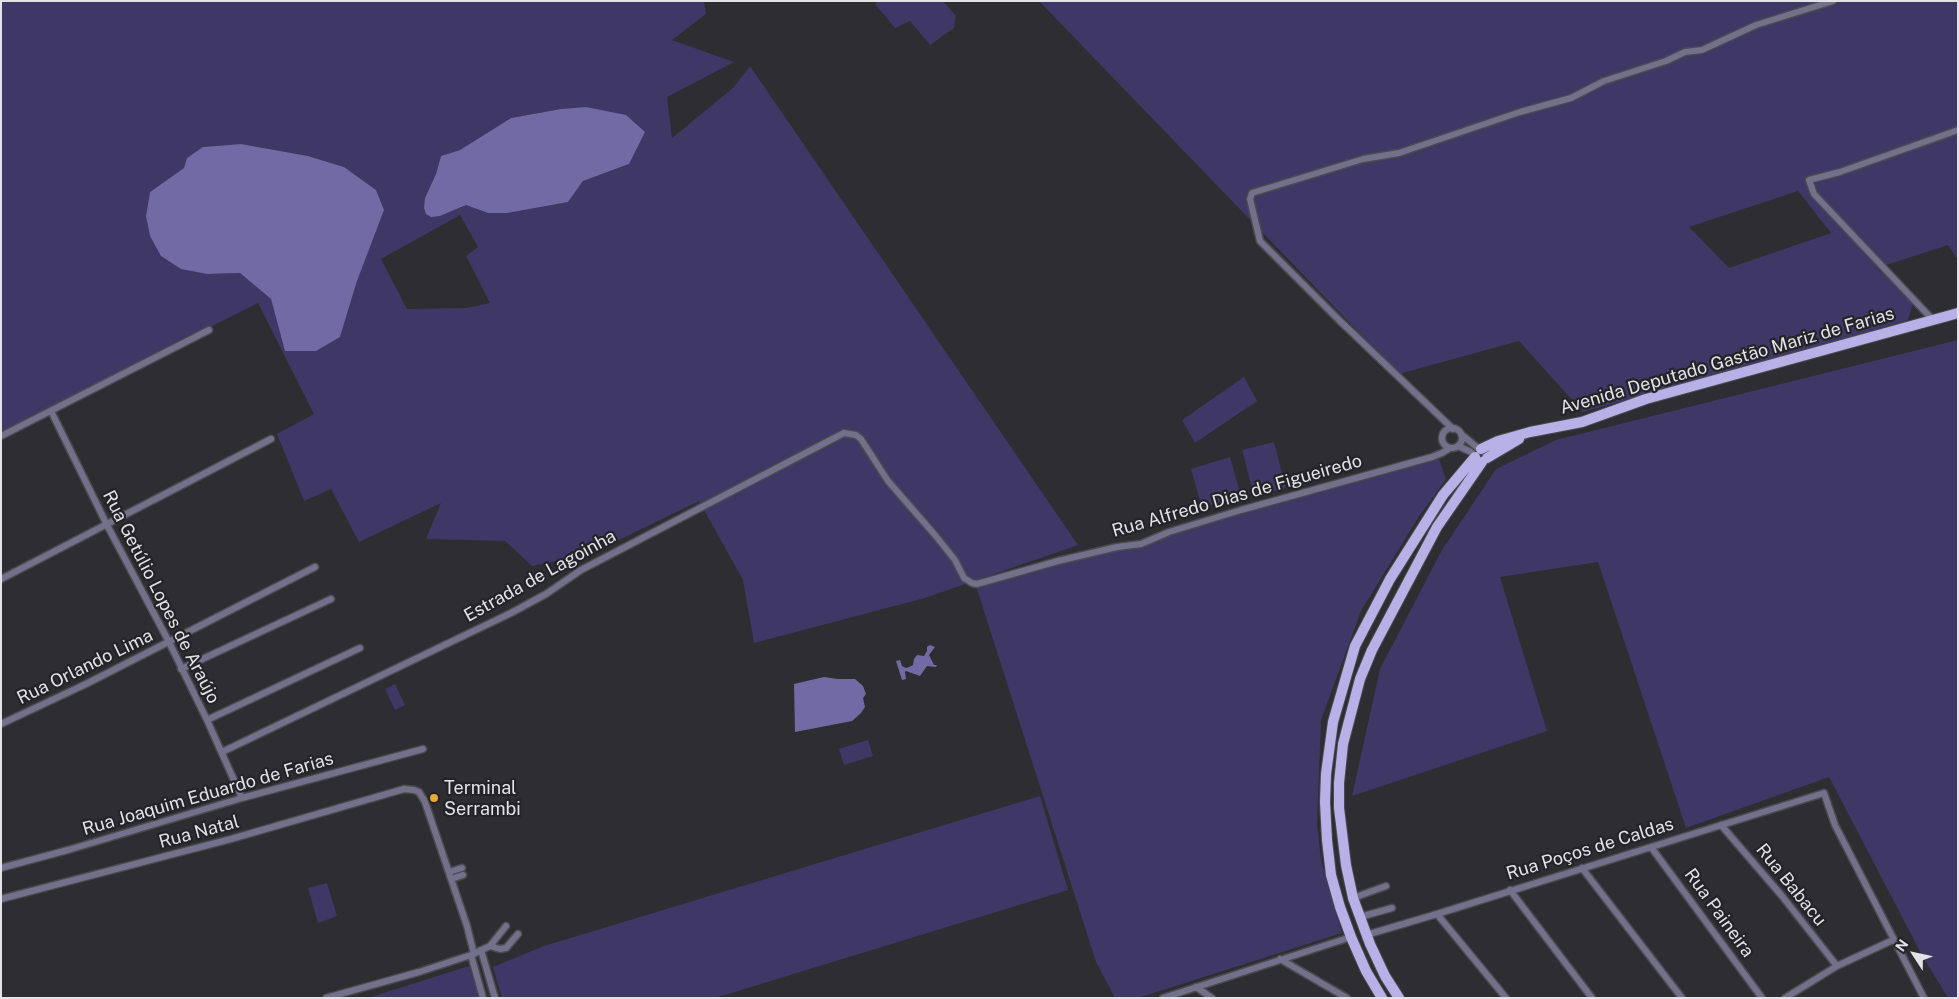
<!DOCTYPE html>
<html>
<head>
<meta charset="utf-8">
<style>
  body { margin:0 }
  #map { position:relative; width:1959px; height:999px; overflow:hidden; background:#2e2d32; font-family:"Public Sans",sans-serif }
  canvas { display:block }
  .frame { position:absolute; inset:0; border:2px solid #e3e2e6; pointer-events:none }
  .north { position:absolute; left:1889px; top:929px; width:50px; height:50px; -webkit-text-stroke:4px #242428; paint-order:stroke; rotate:305deg; font-size:14px; font-weight:700; line-height:20px; text-align:center; color:#e3e2e6 }
  .north::after { content:''; display:block; margin:auto; width:18px; height:22px; background:#e3e2e6; clip-path:polygon(50% 0,100% 100%,50% 72%,0 100%) }
</style>
</head>
<body>
<div id="map">
<canvas width="1959" height="999"></canvas>
<div class="frame"></div>
<div class="north">N</div>
</div>
<script>
const ctx = document.querySelector('canvas').getContext('2d');
ctx.lineJoin = 'round';
function paint(path, color) {
  ctx.fillStyle = color;
  ctx.fill(path, 'evenodd');
}
function poly(rows) {
  const path = new Path2D();
  for (const r of rows) {
    if (r.length === 3) {
      path.moveTo(r[0] + r[2], r[1]);
      path.arc(r[0], r[1], r[2], 0, 2 * Math.PI);
      continue;
    }
    path.moveTo(r[0], r[1]);
    for (let i = 2; i < r.length; i += 2) path.lineTo(r[i], r[i + 1]);
  }
  return path;
}
function trace(path, color, width, dash) {
  ctx.strokeStyle = color;
  ctx.lineWidth = width;
  ctx.lineCap = dash ? 'butt' : 'round';
  ctx.setLineDash(dash || []);
  ctx.stroke(path);
}
function write(font, color, halo, rows, align = 'center') {
  ctx.font = font + ' "Public Sans",sans-serif';
  ctx.lineWidth = 4.5;
  ctx.setLineDash([]);
  ctx.textBaseline = 'middle';
  ctx.strokeStyle = halo;
  ctx.fillStyle = color;
  for (const [text, x, y, turn = 0] of rows) {
    ctx.save();
    ctx.translate(x, y);
    ctx.rotate((+turn || 0) * Math.PI / 180);
    ctx.textAlign = isNaN(turn) ? turn : align;
    if (halo) ctx.strokeText(text, 0, 0);
    ctx.fillText(text, 0, 0);
    ctx.restore();
  }
}
const green = poly([
  [1,1,704,1,706,14,672,40,734,62,667,97,672,138,733,88,750,66,1078,545,925,598,754,643,743,580,699,501,590,554,532,566,505,541,426,539,441,503,359,542,331,489,304,501,277,434,314,414,258,303,1,432],
  [586,107,629,164,583,181,568,202,488,213,466,205,440,216,425,198,436,174,441,156,460,150,511,118,561,109],
  [241,144,308,156,344,167,376,190,383,210,357,281,340,337,286,351,271,299,240,273,207,274,150,236,146,216,150,192,184,168,203,147],
  [460,215,478,247,466,256,490,303,466,308,407,309,381,259],
  [878,1,943,1,956,16,954,28,930,45,910,21,895,28,875,4],
  [1039,1,1958,1,1958,260,1948,245,1877,268,1913,302,1910,314,1907,321,1583,412,1519,341,1399,374],
  [1798,191,1831,233,1729,268,1689,227],
  [1958,340,1958,998,1948,998,1923,957,1829,777,1686,828,1598,562,1500,577,1547,731,1352,796,1380,669,1442,550,1496,469,1556,440],
  [1244,377,1257,401,1195,443,1182,420],
  [1274,442,1286,488,1254,496,1242,450],
  [1230,457,1241,496,1202,508,1191,469],
  [1439,459,1446,479,1418,518,1361,611,1321,720,1317,824,1321,860,1342,933,1138,998,1115,998,1096,962,976,586,1067,563],
  [395,684,405,705,395,710,385,689],
  [868,740,873,756,844,765,839,749],
  [1040,796,1068,890,715,998,502,998,493,967,544,946],
  [327,883,337,916,318,923,308,888],
  [469,966,479,998,368,998]
]);
const water = poly([
  [586,107,626,115,645,132,629,164,583,181,568,202,507,213,488,213,466,205,440,216,431,217,426,214,424,208,425,198,436,174,441,156,460,150,511,118,561,109],
  [241,144,308,156,344,167,376,190,384,210,357,281,340,337,316,351,285,351,271,299,240,273,207,274,181,269,161,256,150,236,146,216,150,192,184,168,187,158,203,147],
  [930,645,935,647,929,655,934,665,937,665,936,667,927,666,920,676,906,671,905,672,906,679,902,680,896,661,900,660,902,666,906,668,909,667,913,665,914,659,917,655,924,656,927,651,927,647],
  [824,677,838,679,855,679,863,686,866,694,863,698,865,707,861,713,852,721,795,732,794,684]
]);
const street = poly([
  [1933,320,1814,194,1809,180,1840,172,1958,130],
  [51,411,107,525,169,642,207,720,242,798],
  [1452,438,10],
  [1453,429,1339,320,1260,241,1250,199,1252,193,1363,159,1399,153,1520,112,1571,98,1604,81,1666,61,1685,52,1702,50,1756,25,1833,1],
  [1461,434,1479,449],
  [1,436,209,330],
  [1458,446,1471,452,1474,455],
  [1,579,271,439],
  [181,669,331,599],
  [207,720,360,648],
  [1,724,86,684,315,567],
  [222,752,511,613,546,594,581,570,844,433,856,435,861,439,888,481,935,535,955,560,964,578,972,583,977,584,1058,561,1117,547,1141,544,1169,532,1241,510,1432,457,1442,453,1450,448],
  [1721,825,1782,896,1837,966],
  [1651,847,1762,998],
  [1,868,68,850,242,798,423,749],
  [1582,868,1682,998],
  [449,872,462,868],
  [451,879,463,875],
  [1510,890,1592,998],
  [1353,898,1386,886],
  [1,899,231,839,404,789,414,790,419,792,425,802,467,926,474,954],
  [1437,914,1506,998],
  [1360,917,1392,908],
  [1366,935,1437,914,1824,793,1835,825,1924,998],
  [490,946,500,949,506,948,518,934],
  [481,950,495,998],
  [471,955,483,998],
  [1280,959,1347,998],
  [1196,987,1212,998],
  [326,998,419,972,471,955,490,946,506,926],
  [1163,998,1351,937],
  [1785,998,1837,966,1893,940]
]);
const primary = poly([
  [1481,449,1498,441,1530,432,1582,422,1646,399,1958,313],
  [1487,458,1519,439],
  [1382,998,1366,971,1351,937,1340,907,1331,875,1327,840,1325,802,1326,774,1333,722,1355,646,1390,579,1443,495,1475,457],
  [1399,998,1385,976,1370,944,1353,898,1346,865,1339,808,1339,783,1343,744,1360,679,1372,650,1437,527,1482,462]
]);
const markers = [
  [434,798,5,"#e8ab37"]
];
const streetNames = [
  ["Avenida Deputado Gastão Mariz de Farias",1727,361,-16],
  ["Rua Alfredo Dias de Figueiredo",1237,496,-16],
  ["Estrada de Lagoinha",540,576,-29],
  ["Rua Getúlio Lopes de Araújo",161,597,63],
  ["Rua Orlando Lima",85,667,-26],
  ["Rua Joaquim Eduardo de Farias",208,794,-16],
  ["Rua Natal",199,832,-15],
  ["Rua Poços de Caldas",1590,849,-17],
  ["Rua Babacu",1791,885,51],
  ["Rua Paineira",1719,913,54]
];
const poiNames = [
  ["Terminal",444,788],
  ["Serrambi",444,809]
];
paint(green, '#3f3766');
paint(water, '#726aa4');
trace(street, '#4b4a4f', 9);
trace(primary, '#4b4a4f', 12);
trace(street, '#72708a', 6);
trace(primary, '#b7b1e7', 10);
for (const [x, y, r, color] of markers) {
  const dot = new Path2D();
  dot.arc(x, y, r, 0, 2 * Math.PI);
  ctx.fillStyle = color;
  ctx.fill(dot);
  trace(dot, '#242428', 2);
}
write('18px', '#e3e2e6', '#242428', streetNames);
write('18px', '#e3e2e6', '#242428', poiNames, 'left');
</script>
</body>
</html>
